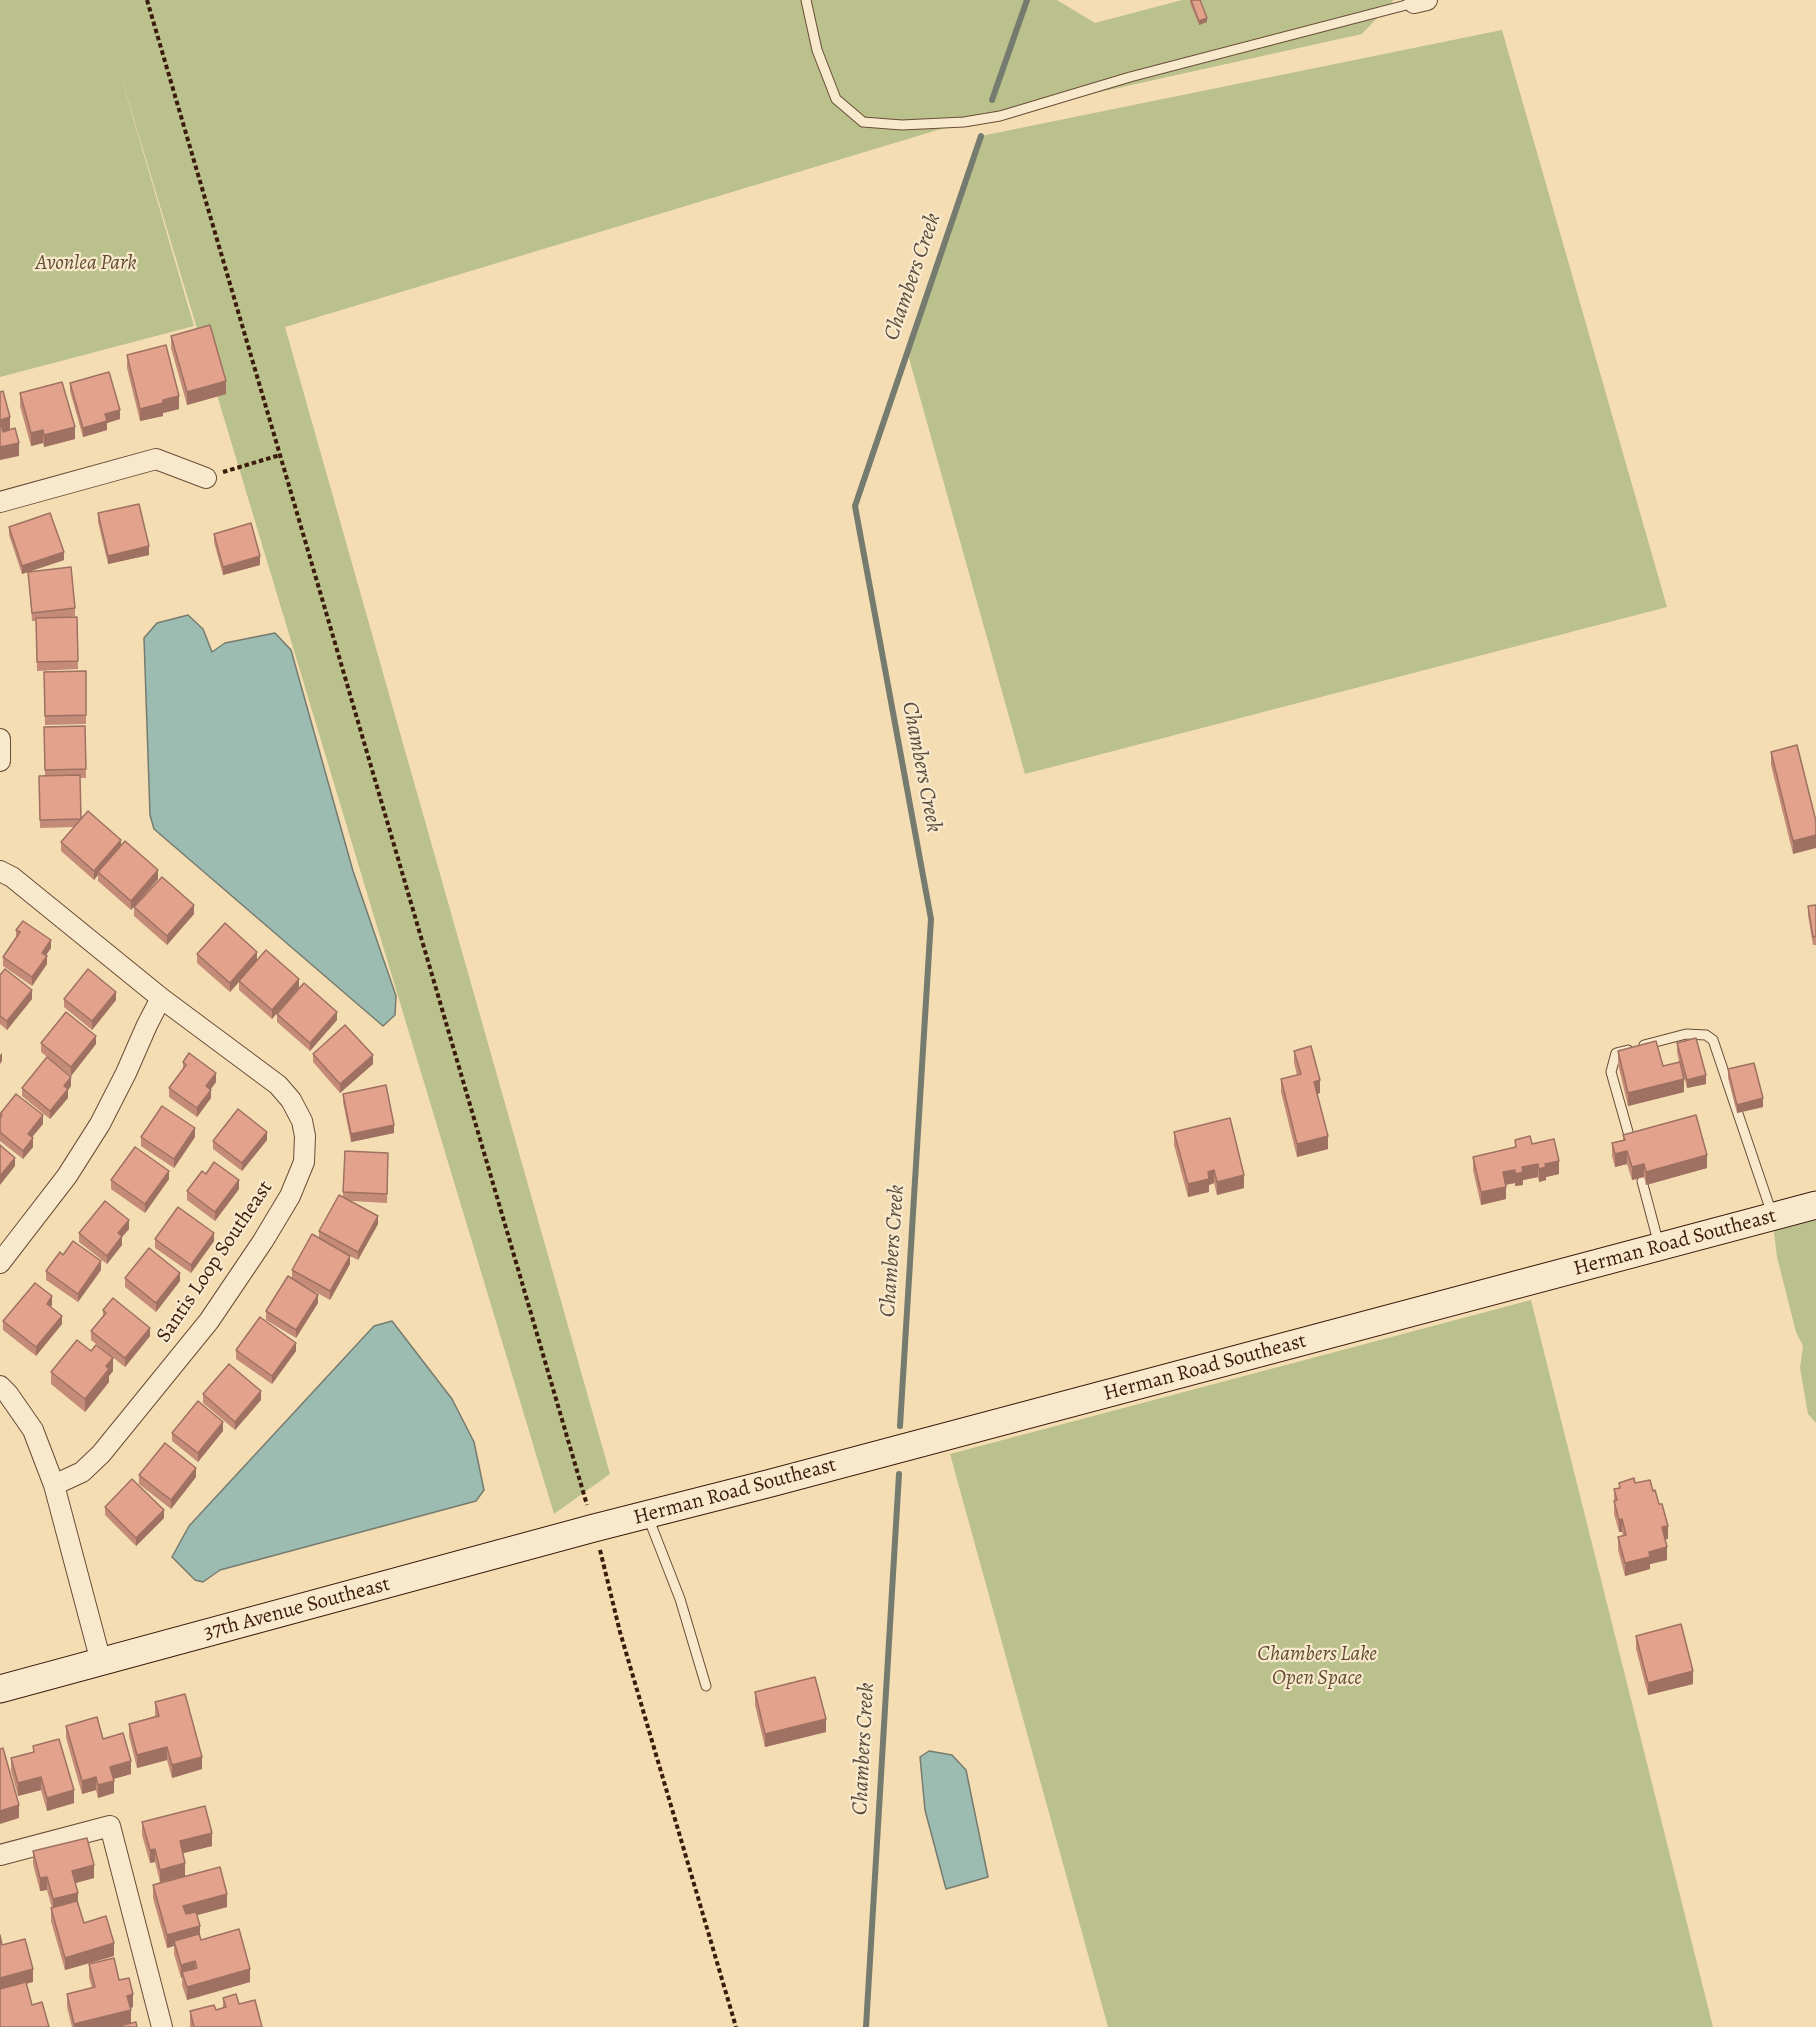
<!DOCTYPE html>
<html>
<head>
<meta charset="utf-8">
<style>
  body { margin:0 }
  canvas { display:block; background:#f4ddb2 }
</style>
</head>
<body>
<canvas width="1816" height="2027"></canvas>
<script>
const ctx = document.querySelector('canvas').getContext('2d');
ctx.lineJoin = 'round';
function paint(path, color) {
  ctx.fillStyle = color;
  ctx.fill(path, 'evenodd');
}
function poly(rows) {
  const path = new Path2D();
  for (const r of rows) {
    path.moveTo(r[0], r[1]);
    for (let i = 2; i < r.length; i += 2) path.lineTo(r[i], r[i + 1]);
  }
  return path;
}
function trace(path, color, width, dash) {
  ctx.strokeStyle = color;
  ctx.lineWidth = width;
  ctx.lineCap = dash ? 'butt' : 'round';
  ctx.setLineDash(dash || []);
  ctx.stroke(path);
}
function write(font, color, halo, rows, align = 'center') {
  ctx.font = font + ' Alegreya,serif';
  ctx.lineWidth = 4.5;
  ctx.setLineDash([]);
  ctx.textBaseline = 'middle';
  ctx.strokeStyle = halo;
  ctx.fillStyle = color;
  for (const [text, x, y, turn = 0] of rows) {
    ctx.save();
    ctx.translate(x, y);
    ctx.rotate((+turn || 0) * Math.PI / 180);
    ctx.textAlign = isNaN(turn) ? turn : align;
    if (halo) ctx.strokeText(text, 0, 0);
    ctx.fillText(text, 0, 0);
    ctx.restore();
  }
}
const green = poly([
  [0,0,1057,0,1095,23,1182,0,1394,0,1362,34,964,122,285,327,610,1474,554,1514,117,63,194,326,0,377],
  [1502,30,1667,607,1025,774,907,351,981,136],
  [1816,1205,1816,1423,1808,1414,1800,1368,1803,1346,1796,1332,1777,1257,1772,1217],
  [1531,1300,1713,2027,1108,2027,950,1454]
]);
const water = poly([
  [188,615,203,629,212,652,225,643,275,633,291,650,353,871,396,996,395,1015,383,1026,154,829,150,815,144,638,157,623,188,615],
  [392,1321,452,1399,474,1442,484,1490,476,1501,220,1570,203,1582,195,1580,172,1557,189,1526,374,1326,392,1321],
  [929,1751,952,1755,966,1770,988,1877,946,1889,925,1810,920,1757,929,1751]
]);
const stream = poly([
  [992,100,1027,0],
  [900,1426,931,919,855,506,981,136],
  [866,2027,899,1474]
]);
const path = poly([
  [147,0,587,1505],
  [223,472,280,455],
  [600,1550,620,1632,736,2027]
]);
const lane = poly([
  [806,0,817,50,836,99,863,122,902,125,964,122,1000,116,1130,77,1414,3],
  [1644,1045,1686,1034,1706,1035,1713,1040,1772,1214],
  [1628,1050,1616,1053,1611,1072,1632,1146],
  [1642,1181,1659,1245],
  [648,1517,680,1599,706,1686]
]);
const street = poly([
  [1414,3,1427,0],
  [0,502,156,459,206,478],
  [0,739,0,761],
  [0,871,12,877,161,998,278,1085,291,1100,302,1121,305,1136,304,1162,290,1196,263,1241,209,1321,101,1454,82,1472,54,1485],
  [0,1263,67,1176,100,1124,126,1073,147,1025,161,998],
  [0,1386,8,1394,33,1430,54,1485,101,1662],
  [0,1855,110,1826,162,2027]
]);
const secondary = poly([
  [0,1689,594,1528,771,1483,1816,1205]
]);
const wall = poly([
  [1190,0,1207,22,1199,25,1190,3],
  [171,336,226,394,187,405,171,348],
  [127,355,179,409,163,413,163,416,140,421,127,368],
  [70,383,120,419,107,423,107,430,83,437,70,391],
  [20,393,75,439,44,447,43,443,31,446,20,406],
  [98,513,149,555,108,564,98,522],
  [9,527,64,560,31,571,75,608,75,616,68,617,77,617,78,669,37,671,36,621,32,621,28,572,22,574,9,535],
  [214,534,260,565,223,575,214,542],
  [86,671,86,724,45,725,44,672],
  [85,726,86,778,80,778,81,819,121,846,158,879,131,910,98,881,98,875,94,880,61,851,61,842,74,827,40,828,39,776,45,776,44,727],
  [1797,745,1793,854,1771,765,1771,752],
  [1816,905,1816,945,1813,945,1808,915,1808,906],
  [134,907,194,914,167,945,134,916],
  [16,930,51,948,46,955,47,964,32,986,3,966,3,957,16,937],
  [197,954,257,960,299,979,272,1019,239,990,239,982,230,992,197,963],
  [0,975,32,999,7,1030,0,1024],
  [64,999,116,1000,92,1030,64,1007],
  [277,1014,337,1020,310,1051,277,1022],
  [41,1043,96,1044,71,1076,41,1052],
  [1677,1043,1706,1084,1687,1088,1682,1070,1684,1092,1628,1106,1618,1064,1618,1051,1663,1066,1679,1062,1677,1052],
  [1294,1051,1320,1093,1317,1094,1328,1149,1297,1157,1281,1092,1281,1079,1297,1075,1294,1063],
  [313,1054,373,1064,340,1093,313,1062],
  [183,1062,216,1082,211,1089,211,1098,197,1117,169,1097,169,1088,183,1070],
  [1728,1069,1763,1107,1737,1113,1728,1078],
  [71,1086,68,1090,68,1098,50,1119,22,1096,22,1088],
  [343,1094,394,1133,351,1142,343,1102],
  [0,1114,43,1124,32,1137,33,1147,23,1159,0,1141],
  [1174,1132,1244,1188,1217,1195,1214,1183,1209,1185,1209,1192,1188,1197,1174,1145],
  [1623,1135,1707,1168,1646,1185,1644,1177,1632,1180,1627,1164,1615,1167,1612,1156,1612,1143,1623,1140],
  [141,1137,195,1137,174,1168,141,1146],
  [267,1140,242,1171,213,1149,213,1141],
  [1515,1140,1532,1144,1559,1174,1546,1177,1546,1180,1539,1182,1538,1177,1523,1180,1523,1185,1515,1186,1515,1183,1506,1185,1506,1199,1481,1205,1473,1170,1473,1157,1515,1147],
  [345,1151,388,1162,387,1203,351,1201,378,1224,358,1260,350,1256,350,1264,330,1300,299,1283,318,1303,296,1338,266,1320,266,1311,292,1279,292,1270,319,1239,319,1231,343,1196],
  [206,1174,239,1189,215,1221,187,1200,187,1191],
  [169,1179,145,1213,111,1189,111,1180],
  [129,1229,122,1237,122,1245,107,1264,79,1242,79,1233],
  [155,1239,214,1241,191,1273,155,1248],
  [101,1270,78,1302,46,1280,46,1271],
  [125,1278,180,1281,156,1312,125,1287],
  [52,1305,51,1307,62,1324,36,1356,3,1330,3,1321],
  [103,1310,150,1336,125,1367,91,1340,91,1331,103,1316],
  [236,1350,296,1351,272,1384,236,1359],
  [91,1351,113,1371,109,1376,109,1382,85,1412,51,1384,51,1372],
  [203,1394,261,1400,235,1430,203,1403],
  [223,1431,198,1462,172,1441,172,1433],
  [139,1475,196,1477,171,1509,139,1484],
  [1619,1483,1635,1483,1653,1491,1668,1539,1665,1539,1667,1560,1650,1564,1650,1569,1625,1576,1618,1550,1618,1537,1623,1536,1622,1532,1619,1532,1614,1514,1614,1489,1619,1488],
  [105,1507,164,1518,136,1546,105,1515],
  [1636,1636,1693,1684,1648,1695,1636,1649],
  [755,1692,826,1732,765,1747,755,1705],
  [155,1702,202,1769,172,1778,167,1760,137,1768,129,1736,129,1724,155,1716],
  [66,1726,103,1739,131,1774,113,1779,114,1793,98,1798,96,1790,82,1794,66,1738],
  [33,1746,74,1803,47,1811,41,1790,18,1796,11,1771,11,1758,33,1753],
  [142,1822,212,1846,183,1853,185,1876,227,1907,197,1915,201,1940,250,1982,187,2000,182,1985,182,1978,181,1978,174,1954,174,1946,167,1948,153,1898,153,1885,160,1882,155,1862,150,1863,142,1835],
  [33,1851,94,1878,75,1883,78,1901,84,1923,114,1956,65,1970,51,1921,51,1908,52,1908,47,1890,40,1891,33,1864],
  [89,1964,119,1980,133,2007,130,2008,114,2027,72,2027,67,2007,67,1994,92,1988,89,1977],
  [223,1998,239,2004,262,2027,190,2027,190,2011,216,2010,223,2008]
]);
const shadedWall = poly([
  [1207,18,1207,22,1199,25,1199,21],
  [226,381,226,394,187,405,187,392],
  [179,396,179,409,163,413,163,416,140,421,140,409,163,400],
  [120,410,120,419,107,423,107,430,83,437,83,428,105,414],
  [10,417,10,430,0,433,0,420],
  [75,427,75,439,44,447,44,435],
  [43,430,43,443,31,446,31,433],
  [19,443,19,456,0,460,0,447],
  [149,546,149,555,108,564,108,556],
  [64,552,64,560,22,574,22,566],
  [260,556,260,565,223,575,223,567],
  [1816,835,1816,848,1793,854,1793,841],
  [121,840,121,849,98,872,98,875,94,880,94,871],
  [158,870,158,879,131,910,131,901],
  [194,905,194,914,167,945,167,936],
  [51,940,51,948,42,961,42,953],
  [257,952,257,961,230,992,230,983],
  [47,956,47,964,32,986,32,977],
  [299,979,299,988,272,1019,272,1010],
  [32,990,32,999,7,1030,7,1021],
  [116,992,116,1000,92,1030,92,1021],
  [337,1012,337,1020,310,1051,310,1043],
  [96,1036,96,1044,71,1076,71,1067],
  [2,1053,2,1061,0,1064,0,1055],
  [373,1055,373,1064,340,1093,340,1084],
  [216,1073,216,1082,206,1095,206,1086],
  [1706,1075,1706,1084,1687,1088,1687,1080],
  [71,1077,71,1086,68,1090,68,1098,50,1119,50,1111,64,1086],
  [1684,1079,1684,1092,1628,1106,1628,1093],
  [1320,1080,1320,1093,1314,1095,1314,1082],
  [211,1090,211,1098,197,1117,197,1108],
  [1763,1098,1763,1107,1737,1113,1737,1105],
  [43,1115,43,1124,28,1142,28,1134],
  [394,1125,394,1133,351,1142,351,1134],
  [195,1128,195,1137,174,1168,174,1159],
  [267,1132,267,1140,242,1171,242,1163],
  [1328,1136,1328,1149,1297,1157,1297,1144],
  [33,1138,33,1147,23,1159,23,1151],
  [1627,1151,1627,1164,1615,1167,1615,1154],
  [1707,1155,1707,1168,1646,1185,1646,1172],
  [15,1158,15,1166,0,1185,0,1176],
  [1559,1161,1559,1174,1546,1177,1546,1180,1539,1182,1539,1169,1545,1164],
  [1538,1164,1538,1177,1523,1180,1523,1185,1515,1186,1515,1174,1522,1167],
  [1644,1164,1644,1177,1632,1180,1632,1167],
  [1214,1170,1214,1183,1209,1185,1209,1192,1188,1197,1188,1184,1208,1172],
  [1515,1170,1515,1183,1503,1185,1503,1172],
  [169,1171,169,1179,145,1213,145,1204],
  [1244,1175,1244,1188,1217,1195,1217,1182],
  [239,1180,239,1189,215,1221,215,1212],
  [1506,1187,1506,1199,1481,1205,1481,1192],
  [378,1216,378,1224,358,1260,358,1252],
  [129,1220,129,1229,122,1237,122,1245,107,1264,107,1256,118,1233],
  [214,1233,214,1241,191,1273,191,1265],
  [350,1256,350,1264,330,1300,330,1291],
  [101,1261,101,1270,78,1302,78,1294],
  [180,1273,180,1281,156,1312,156,1303],
  [318,1295,318,1303,296,1338,296,1330],
  [52,1296,52,1305,47,1312,47,1304],
  [62,1316,62,1324,36,1356,36,1347],
  [150,1328,150,1336,125,1367,125,1358],
  [296,1343,296,1351,272,1384,272,1376],
  [113,1358,113,1371,109,1376,109,1382,85,1412,85,1399,106,1366],
  [261,1391,261,1400,235,1430,235,1422],
  [223,1422,223,1431,198,1462,198,1453],
  [196,1468,196,1477,171,1509,171,1500],
  [164,1510,164,1518,136,1546,136,1538],
  [1622,1519,1622,1532,1619,1532,1619,1520],
  [1668,1526,1668,1539,1662,1540,1662,1527],
  [1667,1547,1667,1560,1650,1564,1650,1569,1625,1576,1625,1563,1649,1552],
  [1693,1671,1693,1684,1648,1695,1648,1683],
  [826,1719,826,1732,765,1747,765,1734],
  [167,1747,167,1760,137,1768,137,1755],
  [202,1757,202,1769,172,1778,172,1765],
  [131,1761,131,1774,110,1780,110,1767],
  [41,1777,41,1790,18,1796,18,1783],
  [96,1777,96,1790,82,1794,82,1781],
  [114,1781,114,1793,98,1798,98,1785],
  [74,1790,74,1803,47,1811,47,1798],
  [19,1805,19,1818,0,1824,0,1811],
  [212,1833,212,1846,180,1854,180,1841],
  [155,1849,155,1862,150,1863,150,1850],
  [185,1863,185,1876,160,1882,160,1870],
  [94,1865,94,1878,72,1884,72,1871],
  [47,1877,47,1890,40,1891,40,1878],
  [78,1893,78,1906,53,1912,53,1899],
  [227,1894,227,1907,183,1919,183,1906],
  [200,1926,200,1939,174,1941,174,1946,167,1948,167,1935],
  [114,1943,114,1956,65,1970,65,1958],
  [195,1961,195,1974,182,1972,182,1978,181,1978,181,1965],
  [33,1969,33,1982,0,1991,0,1978],
  [250,1969,250,1982,187,2000,187,1987],
  [133,1994,133,2007,127,2009,127,1996],
  [131,2010,131,2023,114,2027,74,2027,74,2024]
]);
const building = poly([
  [1191,0,1200,0,1207,18,1199,21,1191,0],
  [210,325,226,381,187,392,171,336,210,325],
  [166,345,179,396,163,400,163,403,140,409,127,355,166,345],
  [109,372,120,410,105,414,107,421,83,428,70,383,109,372],
  [62,382,75,427,44,435,43,430,31,433,20,393,62,382],
  [3,391,10,417,0,420,3,432,15,428,19,443,0,447,0,392,3,391],
  [139,504,149,546,108,556,98,513,139,504],
  [50,513,64,552,22,566,9,527,50,513],
  [251,523,260,556,223,567,214,534,251,523],
  [71,567,75,608,32,613,28,572,71,567],
  [77,617,78,661,37,662,36,618,77,617],
  [86,671,86,715,45,716,44,672,86,671],
  [85,726,86,769,45,770,44,727,85,726],
  [1797,745,1816,821,1816,835,1793,841,1771,752,1797,745],
  [80,775,81,819,40,820,39,776,80,775],
  [88,811,121,840,94,871,61,842,88,811],
  [125,841,158,870,131,901,98,872,125,841],
  [162,877,194,905,167,936,134,907,162,877],
  [1816,905,1816,936,1813,937,1808,906,1816,905],
  [23,921,51,940,42,953,47,956,32,977,3,957,20,932,16,930,23,921],
  [225,923,257,952,230,983,197,954,225,923],
  [266,950,299,979,272,1010,239,981,266,950],
  [5,969,32,990,7,1021,0,1016,0,975,5,969],
  [88,969,116,992,92,1021,64,999,88,969],
  [304,983,337,1012,310,1043,277,1014,304,983],
  [66,1012,96,1036,71,1067,41,1043,66,1012],
  [345,1025,373,1055,340,1084,313,1054,345,1025],
  [1696,1038,1706,1075,1687,1080,1677,1043,1696,1038],
  [1656,1041,1663,1066,1680,1062,1684,1079,1628,1093,1618,1051,1656,1041],
  [1311,1046,1320,1080,1314,1082,1328,1136,1297,1144,1281,1079,1301,1074,1294,1051,1311,1046],
  [189,1053,216,1073,206,1086,211,1090,197,1108,169,1088,186,1065,183,1062,189,1053],
  [47,1057,71,1077,64,1086,68,1089,50,1111,22,1088,47,1057],
  [1754,1063,1763,1098,1737,1105,1728,1069,1754,1063],
  [386,1085,394,1125,351,1134,343,1094,386,1085],
  [16,1094,43,1115,28,1134,33,1138,23,1151,0,1132,0,1118,2,1115,0,1114,16,1094],
  [162,1106,195,1128,174,1159,141,1137,162,1106],
  [238,1109,267,1132,242,1163,213,1141,238,1109],
  [1696,1115,1707,1155,1646,1172,1644,1164,1632,1167,1627,1151,1615,1154,1612,1143,1625,1140,1623,1135,1696,1115],
  [1230,1118,1244,1175,1217,1182,1214,1170,1208,1172,1209,1179,1188,1184,1174,1132,1230,1118],
  [1530,1136,1532,1144,1554,1139,1559,1161,1545,1164,1546,1167,1539,1169,1538,1164,1522,1167,1523,1172,1515,1174,1515,1170,1503,1172,1506,1187,1481,1192,1473,1157,1516,1147,1515,1140,1530,1136],
  [0,1145,15,1158,0,1176,0,1145],
  [135,1147,169,1171,145,1204,111,1180,135,1147],
  [345,1151,388,1153,387,1194,343,1192,345,1151],
  [214,1162,239,1180,215,1212,187,1191,202,1171,206,1174,214,1162],
  [339,1195,378,1216,358,1252,319,1231,339,1195],
  [105,1201,129,1220,118,1233,122,1236,107,1256,79,1233,105,1201],
  [178,1207,214,1233,191,1265,155,1239,178,1207],
  [312,1234,350,1256,330,1291,292,1270,312,1234],
  [73,1241,101,1261,78,1294,46,1271,60,1252,63,1255,73,1241],
  [149,1248,180,1273,156,1303,125,1278,149,1248],
  [288,1276,318,1295,296,1330,266,1311,288,1276],
  [35,1283,52,1296,47,1304,62,1316,36,1347,3,1321,35,1283],
  [113,1298,150,1328,125,1358,91,1331,106,1313,103,1310,113,1298],
  [260,1317,296,1343,272,1376,236,1350,260,1317],
  [77,1340,91,1351,96,1345,113,1358,106,1366,109,1369,85,1399,51,1372,77,1340],
  [229,1364,261,1391,235,1422,203,1394,229,1364],
  [198,1401,223,1422,198,1453,172,1433,198,1401],
  [165,1443,196,1468,171,1500,139,1475,165,1443],
  [1634,1478,1635,1483,1650,1480,1653,1491,1655,1490,1659,1504,1662,1504,1668,1526,1662,1527,1667,1547,1649,1552,1650,1557,1625,1563,1618,1537,1626,1535,1622,1519,1619,1520,1614,1501,1617,1500,1614,1489,1620,1488,1619,1483,1634,1478],
  [132,1479,164,1510,136,1538,105,1507,132,1479],
  [1681,1624,1693,1671,1648,1683,1636,1636,1681,1624],
  [815,1677,826,1719,765,1734,755,1692,815,1677],
  [185,1694,202,1757,172,1765,167,1747,137,1755,129,1724,159,1716,155,1702,185,1694],
  [97,1717,103,1739,123,1733,131,1761,110,1767,114,1781,98,1785,96,1777,82,1781,66,1726,97,1717],
  [59,1739,74,1790,47,1798,41,1777,18,1783,11,1758,34,1752,33,1746,59,1739],
  [3,1748,19,1805,0,1811,0,1749,3,1748],
  [205,1806,212,1833,180,1841,185,1863,160,1870,155,1849,150,1850,142,1822,205,1806],
  [87,1838,94,1865,72,1871,78,1893,53,1899,47,1877,40,1878,33,1851,87,1838],
  [220,1867,227,1894,183,1906,186,1914,196,1912,200,1926,167,1935,153,1885,220,1867],
  [77,1901,84,1923,106,1916,114,1943,65,1958,51,1908,77,1901],
  [239,1929,250,1969,187,1987,182,1972,197,1968,195,1961,181,1965,174,1941,199,1934,201,1940,239,1929],
  [0,1935,2,1945,25,1939,33,1969,0,1978,0,1935],
  [114,1958,119,1980,129,1978,133,1994,127,1996,131,2010,74,2024,67,1994,95,1987,89,1964,114,1958],
  [26,1982,32,2005,42,2002,49,2027,0,2027,0,1989,26,1982],
  [236,1994,239,2004,255,2000,262,2027,194,2027,190,2011,214,2005,216,2010,226,2007,223,1998,236,1994],
  [136,2022,137,2027,115,2027,136,2022]
]);
const parkNames = [
  ["Avonlea Park",86,264],
  ["Chambers Lake",1317,1655],
  ["Open Space",1317,1679]
];
const streetNames = [
  ["Herman Road Southeast",1675,1243,-15],
  ["Santis Loop Southeast",215,1262,-56],
  ["Herman Road Southeast",1205,1368,-15],
  ["Herman Road Southeast",735,1492,-15],
  ["37th Avenue Southeast",297,1609,-15]
];
const waterNames = [
  ["Chambers Creek",913,277,-71],
  ["Chambers Creek",921,767,79],
  ["Chambers Creek",893,1251,-86],
  ["Chambers Creek",864,1749,-87]
];
paint(green, '#bbc18c');
paint(water, '#9cbbb1');
trace(water, '#767b6f', 1.5);
trace(stream, '#767b6f', 6);
trace(lane, '#6a4c36', 11);
trace(street, '#6a4c36', 22);
trace(secondary, '#3c1b0d', 29);
trace(path, '#3c1b0d', 4, [4.5, 3]);
trace(lane, '#f8e9cd', 9);
trace(street, '#f8e9cd', 20);
trace(secondary, '#f8e9cd', 27);
paint(wall, '#c38b78');
paint(shadedWall, '#9f7162');
paint(building, '#e3a28c');
trace(building, '#9f7162', 1.5);
write('italic 21px', '#624d33', '#f8e9cd', parkNames);
write('21px', '#3c1b0d', '#f8e9cd', streetNames);
write('italic 22px', '#594b3e', '#f8e9cd', waterNames);
</script>
</body>
</html>
